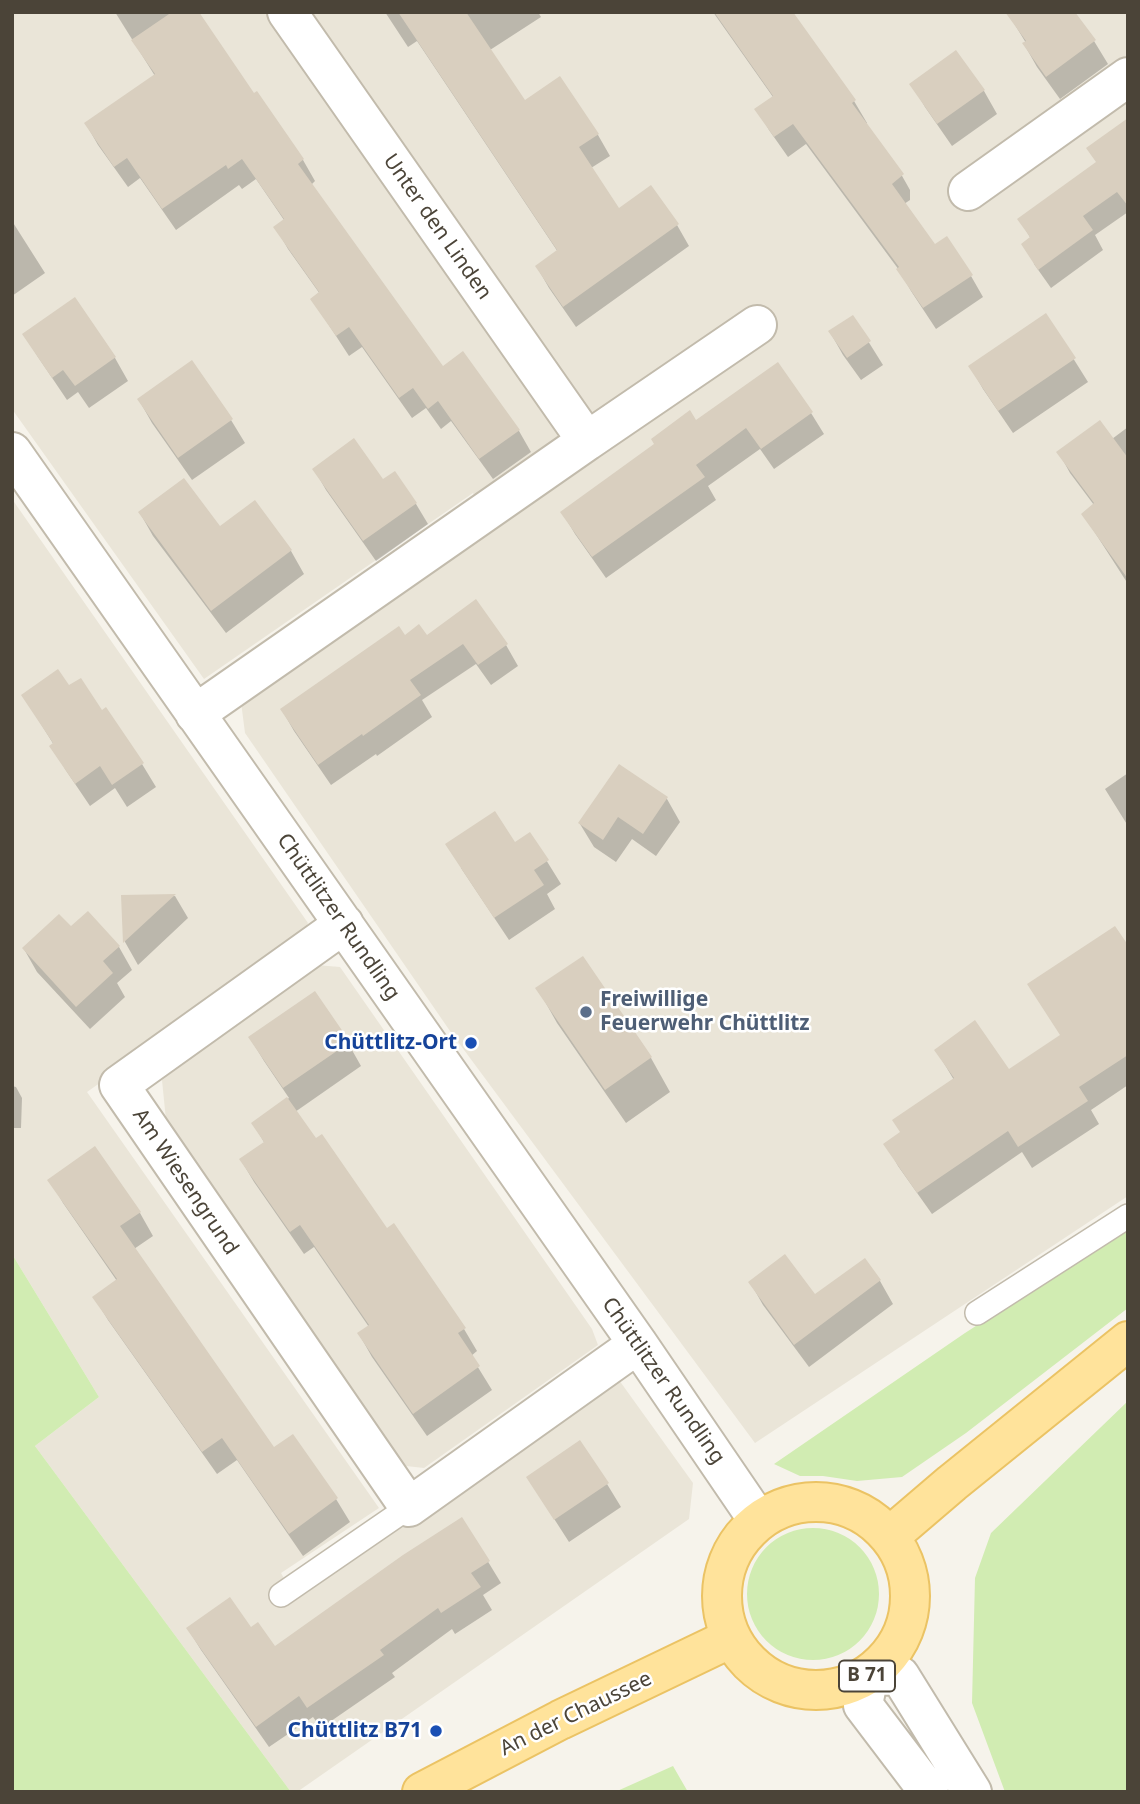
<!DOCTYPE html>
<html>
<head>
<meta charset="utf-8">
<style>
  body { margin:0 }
  #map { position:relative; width:1140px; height:1804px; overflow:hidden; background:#f6f3eb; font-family:"Noto Sans",sans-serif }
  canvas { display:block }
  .frame { position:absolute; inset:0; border:14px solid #4b4438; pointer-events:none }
</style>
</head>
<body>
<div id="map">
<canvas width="1140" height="1804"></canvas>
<div class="frame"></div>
</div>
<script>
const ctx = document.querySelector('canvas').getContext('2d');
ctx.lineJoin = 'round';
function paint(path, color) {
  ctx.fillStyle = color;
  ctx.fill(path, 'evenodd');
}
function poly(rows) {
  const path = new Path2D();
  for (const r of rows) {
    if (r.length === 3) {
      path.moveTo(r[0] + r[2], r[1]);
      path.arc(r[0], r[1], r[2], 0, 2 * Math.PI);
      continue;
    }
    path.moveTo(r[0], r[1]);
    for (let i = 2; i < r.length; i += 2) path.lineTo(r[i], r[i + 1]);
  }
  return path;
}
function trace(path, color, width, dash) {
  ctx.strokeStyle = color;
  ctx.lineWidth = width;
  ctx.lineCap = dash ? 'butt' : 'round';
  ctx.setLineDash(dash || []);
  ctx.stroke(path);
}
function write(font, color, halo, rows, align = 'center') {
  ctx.font = font + ' "Noto Sans",sans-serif';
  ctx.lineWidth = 5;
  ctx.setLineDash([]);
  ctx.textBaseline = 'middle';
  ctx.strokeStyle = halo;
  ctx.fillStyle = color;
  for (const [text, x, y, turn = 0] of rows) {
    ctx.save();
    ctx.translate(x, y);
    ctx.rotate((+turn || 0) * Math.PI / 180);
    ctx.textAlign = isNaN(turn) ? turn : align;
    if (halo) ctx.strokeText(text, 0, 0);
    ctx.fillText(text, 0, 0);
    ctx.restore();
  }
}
const residential = poly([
  [12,12,1128,12,1128,1196,755,1443,450,1031,245,733,241,702,495,529,473,493,204,679,12,409],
  [12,499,308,923,297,944,87,1092,379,1508,281,1573,296,1600,600,1388,619,1380,693,1483,689,1519,297,1792,291,1792,35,1446,99,1397,12,1254],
  [316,965,340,967,592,1329,598,1345,424,1468,397,1465,167,1130,162,1080]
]);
const green = poly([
  [1128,1228,1128,1308,966,1433,902,1477,857,1481,823,1476,800,1476,774,1464,965,1333],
  [12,1254,99,1397,35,1446,291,1792,12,1792],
  [1128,1401,1128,1792,1005,1792,972,1703,975,1578,991,1533],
  [813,1594,66],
  [673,1766,688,1792,615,1792]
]);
const shadow = poly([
  [115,12,197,12,254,95,256,93,303,160,315,181,311,185,442,369,463,354,519,431,531,452,493,479,451,421,441,429,426,408,412,418,362,347,349,356,312,299,320,294,288,249,276,228,284,220,256,179,242,189,239,185,176,230,140,178,128,187,98,145,86,124,155,76],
  [385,12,538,12,541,17,490,50,525,103,560,79,598,135,610,156,591,168,618,210,677,225,689,246,576,327,549,288,537,267,558,252,417,41,408,47],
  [713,12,791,12,854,101,867,123,865,124,897,167,910,190,910,200,904,204,935,246,971,276,983,297,936,329,911,291,899,270,806,144,788,157,769,130,757,109,773,97],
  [1073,12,1094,41,1108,64,1060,99,1037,67,1024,44,1026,43,1009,15],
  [956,52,984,91,997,114,952,146,925,107,912,84],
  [1128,120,1128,212,1095,235,1103,250,1051,288,1034,264,1031,239,1020,220,1097,163],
  [12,221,45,273,12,296],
  [75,300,115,358,128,381,89,408,78,392,67,400,38,357,24,334],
  [1046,315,1088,382,1013,433,983,389,970,366],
  [853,317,883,365,861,380,843,355,830,332],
  [139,400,231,420,245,443,192,480,152,423],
  [811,413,824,434,774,469,760,449,708,486,716,500,606,578,575,534,562,512,656,445,696,422],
  [1128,427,1128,584,1083,514,1094,505,1070,473,1059,453,1112,439],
  [314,469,383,482,416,504,428,524,376,561,326,490],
  [254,502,291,551,304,574,226,633,153,536,140,513,220,529],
  [426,637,506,645,518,666,491,685,476,664,422,700,432,717,377,756,376,754,331,785,294,731,282,710],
  [68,688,102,713,106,710,142,764,156,787,127,807,115,788,90,806,65,769,54,745,23,695],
  [619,766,667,799,680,822,656,856,632,839,616,862,594,847,580,824],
  [1128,773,1128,826,1105,789],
  [530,834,561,884,547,894,555,909,509,940,461,868,515,844],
  [175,896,188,918,138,965,125,942,123,897],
  [71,929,119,947,132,970,117,983,125,997,90,1029,37,972,24,949],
  [1128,948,1128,1085,1091,1110,1099,1124,1032,1168,1022,1152,932,1214,898,1166,886,1144,902,1133,954,1080,936,1050,1009,1071,1062,1037],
  [583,958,651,1058,670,1092,626,1123,557,1023,538,989],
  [250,1038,348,1043,361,1066,295,1112,464,1329,477,1351,471,1356,492,1390,427,1436,372,1357,359,1334,369,1327,314,1247,304,1254,254,1182,241,1160,265,1144,253,1123,289,1098,264,1061],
  [12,1086,16,1087,22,1098,21,1128,12,1128],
  [50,1180,140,1213,153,1236,134,1249,274,1449,292,1436,336,1499,350,1522,303,1556,237,1460,217,1474,108,1320,94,1297,117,1281,63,1203],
  [865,1261,880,1281,893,1304,809,1367,763,1305,750,1282,814,1296],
  [607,1484,621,1507,569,1542,542,1500],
  [462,1519,501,1583,483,1595,492,1610,455,1634,452,1629,392,1673,395,1677,321,1728,313,1717,269,1747,201,1650,188,1629,251,1630,275,1649]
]);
const building = poly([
  [172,12,199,12,254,93,257,91,304,159,298,164,443,366,463,351,520,430,479,459,438,401,428,409,413,388,399,398,349,327,336,336,310,299,319,292,273,227,284,219,242,159,228,169,226,165,162,209,127,158,114,167,84,123,155,74,131,40],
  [398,12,466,12,525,100,560,76,599,134,579,147,619,208,651,185,679,224,563,307,535,266,557,250],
  [714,12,793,12,856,100,852,103,904,174,892,184,935,244,947,236,973,275,923,308,896,269,899,267,793,124,774,137,754,109,773,96],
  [1005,12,1075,12,1096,40,1046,77,1022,43,1026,41],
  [956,50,985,90,937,124,909,84],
  [1128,118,1128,206,1117,192,1083,216,1093,230,1038,270,1021,244,1030,237,1017,219,1096,162,1086,148],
  [75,297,116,357,75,386,63,370,52,378,22,334],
  [1046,313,1076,358,998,411,968,366],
  [853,315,871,341,847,358,828,331],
  [192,360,233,419,178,458,137,399],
  [778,362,813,412,761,449,746,428,696,465,705,477,592,557,560,512,654,444,651,439,690,410,696,420],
  [1100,420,1128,458,1128,579,1081,514,1094,503,1056,452],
  [354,438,383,479,395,471,417,503,363,541,312,469],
  [184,478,220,526,255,500,292,550,211,611,138,512],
  [476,599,508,644,478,665,463,644,410,680,421,695,363,736,362,734,318,765,280,709,399,626,405,635,419,624,427,635],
  [58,669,69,685,81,678,102,710,106,707,144,763,112,785,100,766,75,784,49,746,53,743,21,695],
  [619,764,668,797,643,834,618,817,603,840,578,823],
  [495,811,515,842,530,832,549,860,534,870,544,885,494,918,445,844],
  [176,894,123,943,121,895],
  [88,911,120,946,103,961,113,973,76,1007,22,948,59,914,71,926],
  [1115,926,1128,945,1128,1055,1079,1087,1088,1101,1018,1147,1008,1131,917,1193,883,1144,900,1132,892,1120,954,1078,934,1050,975,1020,1009,1069,1060,1035,1027,984],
  [583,956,652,1057,605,1090,535,988],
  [315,991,350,1042,283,1088,248,1037],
  [287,1097,316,1138,322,1134,387,1228,394,1223,466,1328,458,1333,480,1366,413,1414,357,1333,369,1325,300,1225,290,1232,239,1159,264,1142,251,1123],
  [95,1146,141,1212,120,1226,274,1447,293,1434,338,1498,289,1534,222,1438,202,1452,92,1297,117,1279,47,1180],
  [785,1254,815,1294,865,1258,881,1280,794,1345,748,1282],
  [580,1440,609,1483,554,1520,526,1477],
  [462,1517,490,1561,471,1573,481,1587,441,1613,438,1608,380,1650,384,1655,307,1708,299,1696,256,1727,186,1628,230,1597,251,1627,258,1622,275,1646,403,1555]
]);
const service = poly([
  [977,1313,1128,1216],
  [281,1595,409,1507]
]);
const minor = poly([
  [968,191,1128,77],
  [587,441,757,325],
  [12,452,638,1344,758,1520],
  [195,714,587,441,287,12],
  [344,924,119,1085,409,1507,638,1344]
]);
const tertiary = poly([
  [929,1792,863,1705,869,1675,900,1676,972,1792]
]);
const primary = poly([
  [816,1596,94],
  [890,1536,952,1483,1128,1341],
  [422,1792,560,1720,731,1638]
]);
const markers = [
  [586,1012,7,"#5c6f8a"],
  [471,1043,7,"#1a4fb4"],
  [436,1731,7,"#1a4fb4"]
];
const shields = [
  [867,1676,56]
];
const shieldNames = [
  ["B 71",867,1676]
];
const streetNames = [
  ["Unter den Linden",437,227,55],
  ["Chüttlitzer Rundling",338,917,55],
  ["Am Wiesengrund",185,1182,56],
  ["Chüttlitzer Rundling",663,1381,55],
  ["An der Chaussee",576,1714,-26]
];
const serviceNames = [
  ["Freiwillige",600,1000],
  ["Feuerwehr Chüttlitz",600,1024]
];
const transitNames = [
  ["Chüttlitz-Ort",457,1043],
  ["Chüttlitz B71",422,1731]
];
paint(residential, '#eae5d8');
paint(green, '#d1ecb2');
paint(shadow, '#0003');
paint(building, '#d9cfbf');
trace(service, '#c2bbac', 26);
trace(minor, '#c2bbac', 42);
trace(tertiary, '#c2bbac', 42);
trace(primary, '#ebc364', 42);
trace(service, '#fff', 23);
trace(minor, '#fff', 38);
trace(tertiary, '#fff', 38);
trace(primary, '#ffe39b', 38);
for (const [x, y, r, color] of markers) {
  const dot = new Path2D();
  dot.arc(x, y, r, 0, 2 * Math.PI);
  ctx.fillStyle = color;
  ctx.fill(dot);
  trace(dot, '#fff', 2.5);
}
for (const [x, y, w] of shields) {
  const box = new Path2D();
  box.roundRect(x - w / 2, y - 15.5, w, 31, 5);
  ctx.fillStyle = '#fff';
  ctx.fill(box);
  trace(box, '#4b4438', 2);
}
write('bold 19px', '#4b4438', null, shieldNames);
write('21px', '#4b4438', '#fff', streetNames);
write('bold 21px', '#4e5e75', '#fff', serviceNames, 'left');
write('bold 21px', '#164399', '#fff', transitNames, 'right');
</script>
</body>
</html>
